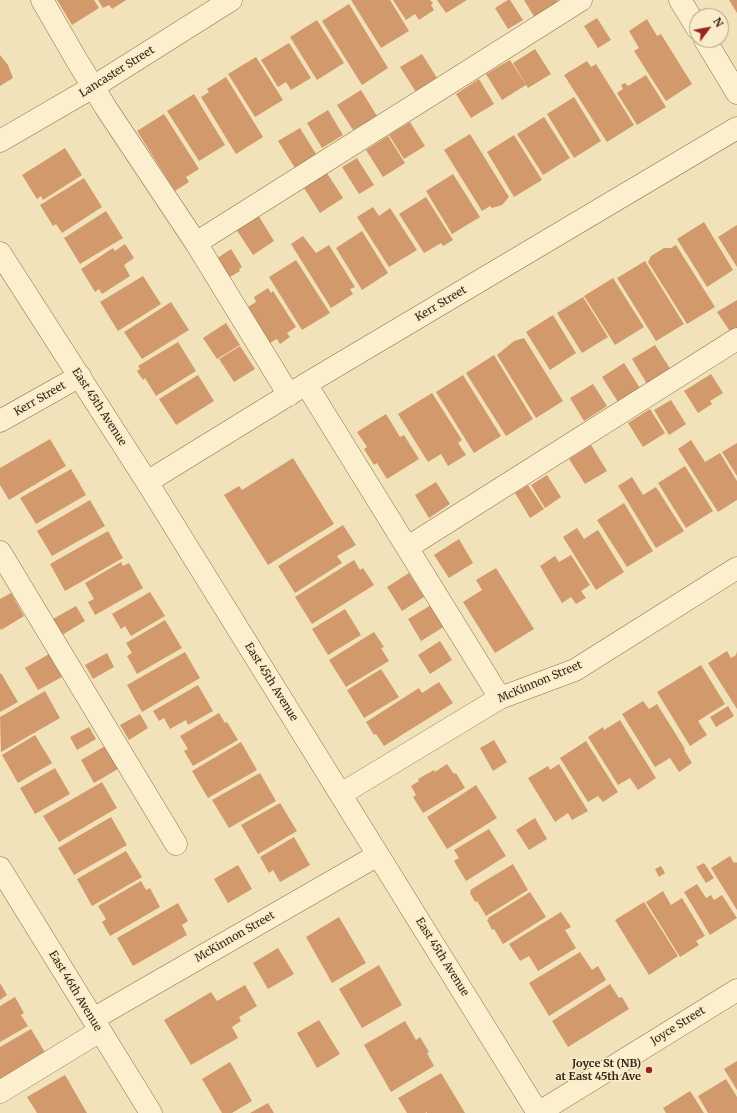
<!DOCTYPE html>
<html>
<head>
<meta charset="utf-8">
<style>
  body { margin:0 }
  #map { position:relative; width:737px; height:1113px; overflow:hidden; background:#f1e2b9; font-family:Merriweather,serif }
  canvas { display:block }
  .north { position:absolute; left:689px; top:8px; width:40px; height:40px; box-sizing:border-box; background:#f8ecc9; border:1px solid #aa9e83; border-radius:50%; rotate:58deg; font-size:11px; font-weight:700; line-height:16px; text-align:center; color:#362819 }
  .north::after { content:''; display:block; margin:auto; width:14px; height:18px; background:#9b231f; clip-path:polygon(50% 0,100% 100%,50% 72%,0 100%) }
</style>
</head>
<body>
<div id="map">
<canvas width="737" height="1113"></canvas>
<div class="north">N</div>
</div>
<script>
const ctx = document.querySelector('canvas').getContext('2d');
ctx.lineJoin = 'round';
function paint(path, color) {
  ctx.fillStyle = color;
  ctx.fill(path, 'evenodd');
}
function poly(rows) {
  const path = new Path2D();
  for (const r of rows) {
    path.moveTo(r[0], r[1]);
    for (let i = 2; i < r.length; i += 2) path.lineTo(r[i], r[i + 1]);
  }
  return path;
}
function trace(path, color, width, dash) {
  ctx.strokeStyle = color;
  ctx.lineWidth = width;
  ctx.lineCap = dash ? 'butt' : 'round';
  ctx.setLineDash(dash || []);
  ctx.stroke(path);
}
function write(font, color, halo, rows, align = 'center') {
  ctx.font = font + ' Merriweather,serif';
  ctx.lineWidth = 3;
  ctx.setLineDash([]);
  ctx.textBaseline = 'middle';
  ctx.strokeStyle = halo;
  ctx.fillStyle = color;
  for (const [text, x, y, turn = 0] of rows) {
    ctx.save();
    ctx.translate(x, y);
    ctx.rotate((+turn || 0) * Math.PI / 180);
    ctx.textAlign = isNaN(turn) ? turn : align;
    if (halo) ctx.strokeText(text, 0, 0);
    ctx.fillText(text, 0, 0);
    ctx.restore();
  }
}
const building = poly([
  [57,0,94,0,99,8,72,25],
  [98,0,126,0,112,9,109,5,103,8],
  [351,0,390,0,409,31,381,48],
  [393,0,430,0,433,3,431,5,434,10,419,20,415,14,406,20],
  [437,0,467,0,446,13],
  [508,0,510,0,523,20,508,29,495,8],
  [524,0,557,0,559,3,535,18],
  [729,0,737,0,737,13],
  [349,4,388,68,362,85,322,21],
  [597,18,611,40,598,48,584,26],
  [647,19,657,36,661,34,692,84,666,101,634,51,639,48,629,31],
  [317,20,344,63,317,80,290,37],
  [289,43,311,78,291,90,286,82,278,87,261,60],
  [535,49,551,74,528,88,513,63],
  [422,54,437,78,416,92,400,67],
  [0,55,8,65,13,78,0,86],
  [256,57,283,100,255,117,228,74],
  [510,60,526,85,502,100,486,74],
  [587,61,591,67,596,64,634,125,607,142,564,75],
  [646,75,666,107,637,125,617,93,623,89,621,85,625,83,628,86],
  [226,77,263,137,236,154,201,97,209,92,207,89],
  [479,79,494,104,471,118,456,94],
  [361,90,377,116,353,130,337,105],
  [194,94,225,145,199,161,167,111],
  [574,97,601,141,574,158,547,114],
  [328,110,343,135,322,148,307,123],
  [164,114,199,169,186,177,189,182,175,191,137,131],
  [544,117,570,158,543,175,517,134],
  [410,122,425,146,404,159,389,135],
  [300,128,316,154,295,168,278,141],
  [470,134,509,197,502,205,492,208,490,206,482,211,444,150],
  [514,135,542,180,514,197,487,152],
  [388,136,405,163,383,177,366,150],
  [65,148,82,175,43,200,41,196,37,199,22,175],
  [357,158,374,185,359,194,342,167],
  [327,173,343,198,320,213,304,188],
  [453,174,480,217,452,234,426,191],
  [84,178,102,207,62,233,56,224,53,226,40,205],
  [426,197,453,240,443,246,441,243,424,253,399,214],
  [373,207,379,216,390,208,417,250,389,267,357,217],
  [106,211,123,238,80,264,64,238],
  [258,215,274,241,253,255,236,229],
  [704,222,733,270,707,287,677,239],
  [737,225,737,267,718,237],
  [362,231,388,273,362,290,336,248],
  [303,236,316,253,329,245,355,287,350,289,353,294,331,308,291,244],
  [125,244,134,258,124,265,130,276,102,294,99,289,95,292,81,269,113,248,115,251],
  [676,245,715,307,687,324,648,262,651,256,664,248,671,248],
  [231,249,242,267,239,269,240,271,228,278,216,259],
  [296,260,330,313,302,330,269,277],
  [645,261,684,324,656,341,617,278],
  [143,276,161,304,118,331,100,302],
  [613,278,644,327,615,345,584,296],
  [268,288,271,293,273,291,296,327,287,333,290,337,280,344,277,339,270,343,248,307,256,302,254,297],
  [583,297,608,337,582,353,557,313],
  [737,300,737,329,731,333,717,312],
  [171,302,189,330,142,359,124,332],
  [553,315,576,353,550,370,526,332],
  [226,323,240,345,217,359,203,338],
  [524,338,563,401,536,418,497,355,514,341],
  [178,342,196,371,156,396,145,378,143,380,137,371,140,369,138,366],
  [655,345,671,370,647,384,632,359],
  [240,346,255,369,234,382,219,359],
  [494,355,533,419,506,436,466,373],
  [624,363,640,388,618,402,602,377],
  [711,374,723,393,710,401,712,404,698,413,684,391],
  [198,375,214,401,176,425,159,399],
  [463,375,501,436,474,453,436,392],
  [593,384,607,406,584,421,570,398],
  [432,393,462,440,458,443,466,455,448,466,441,454,428,462,398,414],
  [671,400,686,424,669,435,654,410],
  [650,409,665,433,643,447,628,423],
  [386,414,400,437,404,435,419,459,387,479,377,463,374,465,364,449,367,447,357,432],
  [50,439,66,466,9,500,0,485,0,468],
  [691,440,705,462,720,453,737,481,737,500,718,512,678,449],
  [737,443,737,476,722,452],
  [591,445,607,471,585,484,569,459],
  [293,458,334,524,268,565,224,495,239,486,242,490],
  [685,466,713,511,686,528,658,483],
  [71,469,86,495,36,524,20,498],
  [547,475,561,497,545,508,531,485],
  [632,477,643,495,656,487,684,531,656,548,618,486],
  [436,482,450,504,429,518,415,495],
  [528,485,544,509,530,518,515,493],
  [90,500,105,526,52,556,37,531],
  [624,503,653,551,627,567,597,520],
  [343,525,356,545,337,556,342,563,295,593,278,566],
  [577,528,584,539,598,530,624,572,596,590,563,537],
  [108,531,123,558,65,591,50,564],
  [459,539,473,563,449,578,434,555],
  [571,555,590,585,581,591,586,598,576,604,571,597,562,603,540,566,555,556,559,562],
  [354,560,360,570,363,568,374,585,312,624,295,597],
  [121,562,123,566,129,563,143,588,95,615,88,602,94,599,85,583],
  [496,568,534,629,495,653,463,602,482,590,476,580],
  [409,573,424,597,402,611,387,587],
  [150,592,165,616,131,636,125,626,121,629,112,614],
  [11,593,24,616,1,630,0,628,0,599],
  [431,605,445,626,421,641,408,619],
  [76,606,85,621,62,635,53,619],
  [345,609,361,635,328,655,312,629],
  [165,620,182,648,137,674,127,656,132,653,126,643],
  [374,632,384,647,381,648,389,661,346,687,329,660],
  [440,641,452,660,430,674,418,655],
  [727,651,731,658,736,655,737,651,737,709,708,663],
  [185,652,200,678,142,712,127,685],
  [107,653,114,667,93,679,85,665],
  [49,654,62,677,38,690,25,668],
  [701,665,725,704,698,721,707,735,690,746,657,692],
  [381,669,399,697,364,718,347,690],
  [1,673,18,702,0,712,0,674],
  [439,682,453,703,384,746,376,734,374,735,366,722,419,688,422,693],
  [198,685,213,711,188,725,186,720,170,729,164,718,159,721,153,711],
  [45,691,60,718,1,752,0,717],
  [643,701,649,709,657,704,685,749,684,750,692,763,679,772,670,758,655,767,622,714],
  [728,706,734,716,716,727,710,717],
  [219,713,225,723,227,722,238,740,193,766,184,751,188,749,180,736],
  [140,714,148,728,129,740,120,725],
  [620,720,656,778,638,790,630,778,618,785,588,737,603,727,604,730],
  [89,727,96,739,77,750,70,737],
  [35,735,52,763,18,783,2,755],
  [494,740,507,762,493,771,480,748],
  [586,741,618,792,603,802,598,796,588,802,560,758],
  [241,742,257,770,208,798,192,771],
  [105,746,118,769,94,783,81,760],
  [447,764,454,774,456,773,465,788,423,813,413,797,416,795,411,786,419,781,418,779,434,770,435,772],
  [559,764,588,811,572,820,568,813,555,822,528,778,548,766,550,770],
  [55,768,70,794,35,814,20,788],
  [260,773,276,801,229,828,212,800],
  [102,782,117,808,59,842,43,816],
  [476,785,497,818,447,849,427,817],
  [280,803,297,831,258,854,241,825],
  [111,817,127,845,74,875,58,848],
  [535,818,547,839,529,850,516,830],
  [489,829,506,856,466,881,454,861,459,858,454,850],
  [294,837,310,865,280,882,273,870,269,873,260,857],
  [126,851,142,877,92,906,77,879],
  [730,856,734,863,736,862,737,863,737,910,711,868],
  [704,863,714,878,706,883,696,867],
  [513,864,528,890,486,916,477,901,475,902,470,893,471,892,470,890],
  [238,865,252,889,228,903,214,879],
  [661,866,665,873,659,877,655,869],
  [141,881,146,890,150,888,160,907,110,936,102,922,106,919,98,906],
  [697,884,706,898,711,895,714,900,722,895,737,918,710,935,684,892],
  [663,891,671,905,682,898,705,936,696,941,699,945,680,957,646,902],
  [530,892,546,917,503,944,494,929,492,930,487,920,489,919,488,918],
  [644,902,678,956,649,975,615,920],
  [178,903,188,921,182,925,187,935,133,966,117,938],
  [561,912,571,927,565,930,576,948,538,971,529,956,520,961,509,944],
  [339,917,366,963,332,983,306,937],
  [278,948,294,974,268,989,253,963],
  [580,952,592,970,598,966,606,980,549,1016,529,983],
  [379,965,402,1005,362,1028,339,989],
  [0,983,7,995,0,1000],
  [610,984,619,998,622,997,629,1009,568,1047,552,1021],
  [245,985,257,1006,239,1017,241,1021,232,1027,238,1038,191,1065,164,1020,211,992,217,1001],
  [15,997,24,1013,21,1015,28,1026,0,1042,0,1006],
  [319,1020,340,1054,317,1068,297,1033],
  [405,1021,416,1040,420,1037,429,1052,427,1053,434,1066,391,1092,364,1045],
  [31,1029,46,1054,0,1081,0,1047],
  [737,1061,737,1090,724,1069],
  [230,1062,252,1101,232,1113,222,1113,202,1079],
  [441,1073,465,1113,427,1113,427,1112,425,1113,407,1113,398,1098],
  [65,1075,87,1113,37,1113,27,1097],
  [726,1079,737,1097,737,1113,708,1113,698,1096],
  [690,1091,704,1113,666,1113,663,1108],
  [268,1103,274,1113,250,1113]
]);
const minor = poly([
  [42,0,76,59,106,108,196,243,289,395],
  [680,0,697,28],
  [705,40,737,93],
  [0,141,93,87,231,0],
  [196,243,581,0],
  [0,253,147,482,538,1113],
  [306,384,500,698],
  [0,421,80,376],
  [147,482,306,384,737,128],
  [408,547,737,339],
  [0,552,176,844],
  [341,794,500,698,575,670,737,568],
  [0,868,151,1113],
  [93,1019,378,855],
  [0,1092,100,1031],
  [538,1113,737,990]
]);
const markers = [
  [649,1070,4,"#9b231f"]
];
const streetNames = [
  ["Lancaster Street",117,72,-32],
  ["Kerr Street",441,304,-31],
  ["Kerr Street",40,399,-30],
  ["East 45th Avenue",99,407,57],
  ["East 45th Avenue",271,682,58],
  ["McKinnon Street",540,682,-23],
  ["McKinnon Street",235,937,-30],
  ["East 45th Avenue",442,957,58],
  ["East 46th Avenue",75,991,59],
  ["Joyce Street",678,1026,-32]
];
const poiNames = [
  ["Joyce St (NB)",641,1064],
  ["at East 45th Ave",641,1077]
];
paint(building, '#d29a6c');
trace(minor, '#887153', 23);
trace(minor, '#fbefcd', 22);
for (const [x, y, r, color] of markers) {
  const dot = new Path2D();
  dot.arc(x, y, r, 0, 2 * Math.PI);
  ctx.fillStyle = color;
  ctx.fill(dot);
  trace(dot, '#f8ecc9', 1.5);
}
write('11px', '#362819', '#f8ecc9', streetNames);
write('bold 11px', '#362819', '#f8ecc9', poiNames, 'right');
</script>
</body>
</html>
